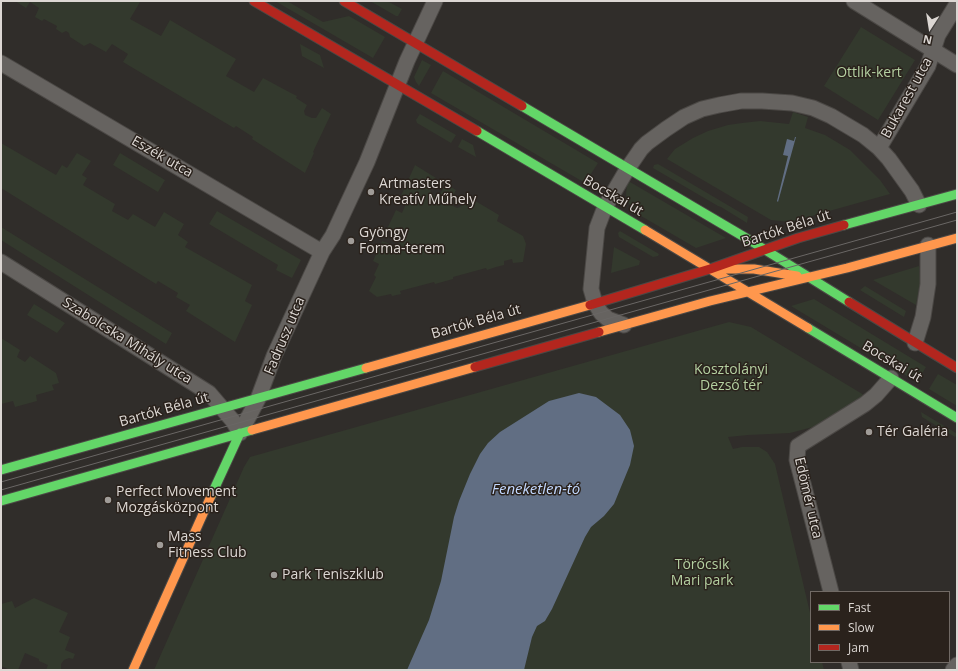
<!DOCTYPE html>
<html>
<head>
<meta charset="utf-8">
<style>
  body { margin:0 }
  #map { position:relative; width:958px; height:671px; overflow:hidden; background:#302d2a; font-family:"Open Sans",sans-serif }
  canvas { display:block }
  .frame { position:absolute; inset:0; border:2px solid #dcd7d3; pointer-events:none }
  .legend { position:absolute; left:810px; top:591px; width:140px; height:72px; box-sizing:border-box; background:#2a221c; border:1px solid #716a65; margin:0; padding:5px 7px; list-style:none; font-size:12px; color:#dcd7d3 }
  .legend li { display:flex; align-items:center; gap:8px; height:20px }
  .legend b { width:20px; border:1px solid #716a65 }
  .north { position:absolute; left:910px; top:8px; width:40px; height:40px; -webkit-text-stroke:3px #2a221c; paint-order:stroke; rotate:192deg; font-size:11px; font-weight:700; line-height:16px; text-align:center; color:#dcd7d3 }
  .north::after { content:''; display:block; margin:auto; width:14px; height:18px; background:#dcd7d3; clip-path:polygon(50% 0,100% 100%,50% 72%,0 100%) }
</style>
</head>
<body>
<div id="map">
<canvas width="958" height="671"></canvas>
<div class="frame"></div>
<ul class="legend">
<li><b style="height:5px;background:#63d668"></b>Fast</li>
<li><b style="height:5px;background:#ff974d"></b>Slow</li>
<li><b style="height:5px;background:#b3261e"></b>Jam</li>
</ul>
<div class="north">N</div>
</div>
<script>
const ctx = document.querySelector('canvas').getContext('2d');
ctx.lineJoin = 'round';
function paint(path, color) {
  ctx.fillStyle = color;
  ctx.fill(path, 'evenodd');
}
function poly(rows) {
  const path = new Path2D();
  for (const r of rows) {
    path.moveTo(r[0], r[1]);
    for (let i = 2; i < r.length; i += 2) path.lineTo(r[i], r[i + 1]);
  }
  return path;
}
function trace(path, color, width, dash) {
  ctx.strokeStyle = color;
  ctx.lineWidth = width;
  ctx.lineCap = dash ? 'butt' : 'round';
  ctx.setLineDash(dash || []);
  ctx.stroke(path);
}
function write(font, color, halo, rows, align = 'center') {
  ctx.font = font + ' "Open Sans",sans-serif';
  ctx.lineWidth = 3;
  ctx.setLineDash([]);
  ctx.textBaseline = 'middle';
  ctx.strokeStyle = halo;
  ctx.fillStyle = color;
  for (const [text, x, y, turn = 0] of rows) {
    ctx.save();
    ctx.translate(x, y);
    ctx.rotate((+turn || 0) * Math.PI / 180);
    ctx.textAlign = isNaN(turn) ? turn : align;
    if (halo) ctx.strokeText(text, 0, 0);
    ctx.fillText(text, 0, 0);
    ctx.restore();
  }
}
const green = poly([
  [15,1,139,1,140,2,130,19,161,36,170,20,236,59,226,76,254,92,263,78,289,92,297,96,296,98,307,105,304,111,305,115,312,118,316,118,322,108,331,114,313,152,314,153,305,173,252,139,253,137,236,126,234,128,123,62,128,54,112,44,106,52,90,43,84,46,70,37,69,33,66,31,62,33,56,29,57,26,44,19,42,21,35,17,39,8,30,2,26,8],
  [275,1,287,1,323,22,349,16,385,37,373,58],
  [370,1,387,1,402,9,398,16,396,16],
  [861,27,915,60,878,120,824,86],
  [300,44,320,55,324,68,302,56],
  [422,60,431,65,419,86,416,82,414,77],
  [443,71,598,163,585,183,431,93],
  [793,112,808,117,805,128,825,135,850,150,880,180,890,194,790,222,771,220,667,159,675,149,693,138,708,131,728,125,742,123,760,121,789,124],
  [420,114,456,135,451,143,417,123,416,120],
  [462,139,473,145,476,157,458,147],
  [1,143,56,175,62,165,67,168,77,153,91,161,82,175,87,178,83,185,115,204,112,211,128,220,133,214,155,227,164,212,184,224,178,235,188,242,185,247,252,285,245,301,252,305,235,342,186,311,190,305,176,297,178,293,158,281,156,284,1,188],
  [120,153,165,180,158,192,113,165],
  [658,164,748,217,747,223,721,207,718,206,653,168,654,165],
  [415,165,436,178,430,189,431,193,435,196,439,195,446,184,456,190,450,201,451,205,457,208,460,207,467,196,499,215,497,221,523,236,526,244,523,262,513,263,512,259,504,261,504,265,496,267,487,270,486,268,453,277,453,279,435,284,434,282,400,291,401,294,392,296,391,294,377,297,369,291,376,277,374,275,379,264,373,261,382,241,395,246,399,245,401,240,399,235,387,229,396,210,402,213,407,201,400,198],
  [630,182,726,238,696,248,636,213,627,201,626,194,627,184],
  [217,211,301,260,292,278,276,270,278,265,209,224],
  [1,227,172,333,166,344,1,240],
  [620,231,659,254,658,256,653,257,619,237,618,233],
  [614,247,640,261,639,265,611,273],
  [919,266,920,284,916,305,873,280],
  [865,286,906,311,904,317,860,290],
  [814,299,926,367,917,382,791,306],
  [34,304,65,323,57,333,27,315],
  [729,322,751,327,864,395,837,414,813,427,790,433,748,435,728,437,733,449,742,447,759,447,767,452,775,464,811,617,811,662,822,662,824,670,154,670,244,467,250,457],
  [1,338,20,350,17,357,25,362,30,356,56,373,59,383,52,385,54,390,36,395,37,401,15,407,13,401,1,404],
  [938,374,957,385,957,406,929,389],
  [921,412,956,433,957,435,955,437,922,417],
  [34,598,68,613,59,632,70,637,65,650,75,654,73,659,69,658,64,660,61,664,61,670,46,670,48,665,39,661,39,659,25,653,18,670,10,670,1,666,1,604,12,601,15,608]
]);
const water = poly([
  [795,137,796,137,778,202,777,201,788,156,783,155,787,139,794,141],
  [579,393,596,397,620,415,630,430,634,446,630,465,614,504,604,516,591,527,585,537,552,609,545,621,537,626,532,637,524,670,407,670,429,620,441,581,454,517,459,501,470,474,480,454,488,443,500,432,549,401]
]);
const street = poly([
  [854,1,957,65],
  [1,63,322,252],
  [879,148,928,66,938,35,957,4],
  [1,262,209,393,233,421,240,433],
  [624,325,608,319,601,313,595,303,591,289,597,228,605,207,628,168,641,149,647,143,666,129,684,117,702,109,719,105,741,101,762,101,792,103,813,108,831,116,863,135,879,148,889,159,912,191,919,205],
  [915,343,923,317,928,284,928,245],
  [240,433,258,399,274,356,322,252,333,235,367,162,407,61,435,1],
  [831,592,797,460,798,446,865,404,876,395,891,378],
  [849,662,851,670],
  [953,670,957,665]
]);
const fast = poly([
  [522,106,746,238,849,302],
  [477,131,645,230],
  [844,225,957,194],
  [808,328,957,418],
  [1,470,366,368],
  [211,496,240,433],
  [1,501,252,430]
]);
const slow = poly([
  [645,230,808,328],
  [724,269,754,269,797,276],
  [599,332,710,301,847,268,957,238],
  [366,368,590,305],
  [252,430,475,367],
  [133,670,211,496]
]);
const jam = poly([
  [254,1,477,131],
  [344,1,522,106],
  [849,302,957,368],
  [590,305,710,269,798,238,844,225],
  [475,367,599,332]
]);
const tram = poly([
  [1,482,957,212],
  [1,490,957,220]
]);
const markers = [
  [371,192,4,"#a09c98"],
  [351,241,4,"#a09c98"],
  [869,432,4,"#a09c98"],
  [108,500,4,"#a09c98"],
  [160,545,4,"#a09c98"],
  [274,575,4,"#a09c98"]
];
const parkNames = [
  ["Ottlik-kert",869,73],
  ["Kosztolányi",731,370],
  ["Dezső tér",731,386],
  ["Törőcsik",702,565],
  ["Mari park",702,581]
];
const streetNames = [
  ["Bukarest utca",907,98,-61],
  ["Eszék utca",162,157,30],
  ["Bocskai út",613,196,30],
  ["Bartók Béla út",786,229,-18],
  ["Bartók Béla út",476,322,-16],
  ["Fadrusz utca",285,336,-67],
  ["Szabolcska Mihály utca",127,341,32],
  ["Bocskai út",892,362,31],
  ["Bartók Béla út",164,410,-16],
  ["Edömér utca",808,498,77]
];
const poiNames = [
  ["Artmasters",379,184],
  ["Kreatív Műhely",379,200],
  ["Gyöngy",359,233],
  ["Forma-terem",359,249],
  ["Tér Galéria",877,432],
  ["Perfect Movement",116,492],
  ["Mozgásközpont",116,508],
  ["Mass",168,537],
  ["Fitness Club",168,553],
  ["Park Teniszklub",282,575]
];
const waterNames = [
  ["Feneketlen-tó",536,490]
];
paint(green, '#33392d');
paint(water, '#616e83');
trace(street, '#4b4845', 17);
trace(fast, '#4b4845', 11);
trace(slow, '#4b4845', 11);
trace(jam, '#4b4845', 11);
trace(street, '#666360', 15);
trace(fast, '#63d668', 9);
trace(slow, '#ff974d', 9);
trace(jam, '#b3261e', 9);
trace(tram, '#6a6765', 1);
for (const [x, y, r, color] of markers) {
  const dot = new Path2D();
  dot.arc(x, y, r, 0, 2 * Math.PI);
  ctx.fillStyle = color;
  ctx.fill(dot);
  trace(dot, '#2a221c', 1.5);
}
write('14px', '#b4d0a1', '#2a221c', parkNames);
write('14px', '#dcd7d3', '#2a221c', streetNames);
write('14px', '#dcd7d3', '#2a221c', poiNames, 'left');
write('italic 15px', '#c3d9ff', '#2a221c', waterNames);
</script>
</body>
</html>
